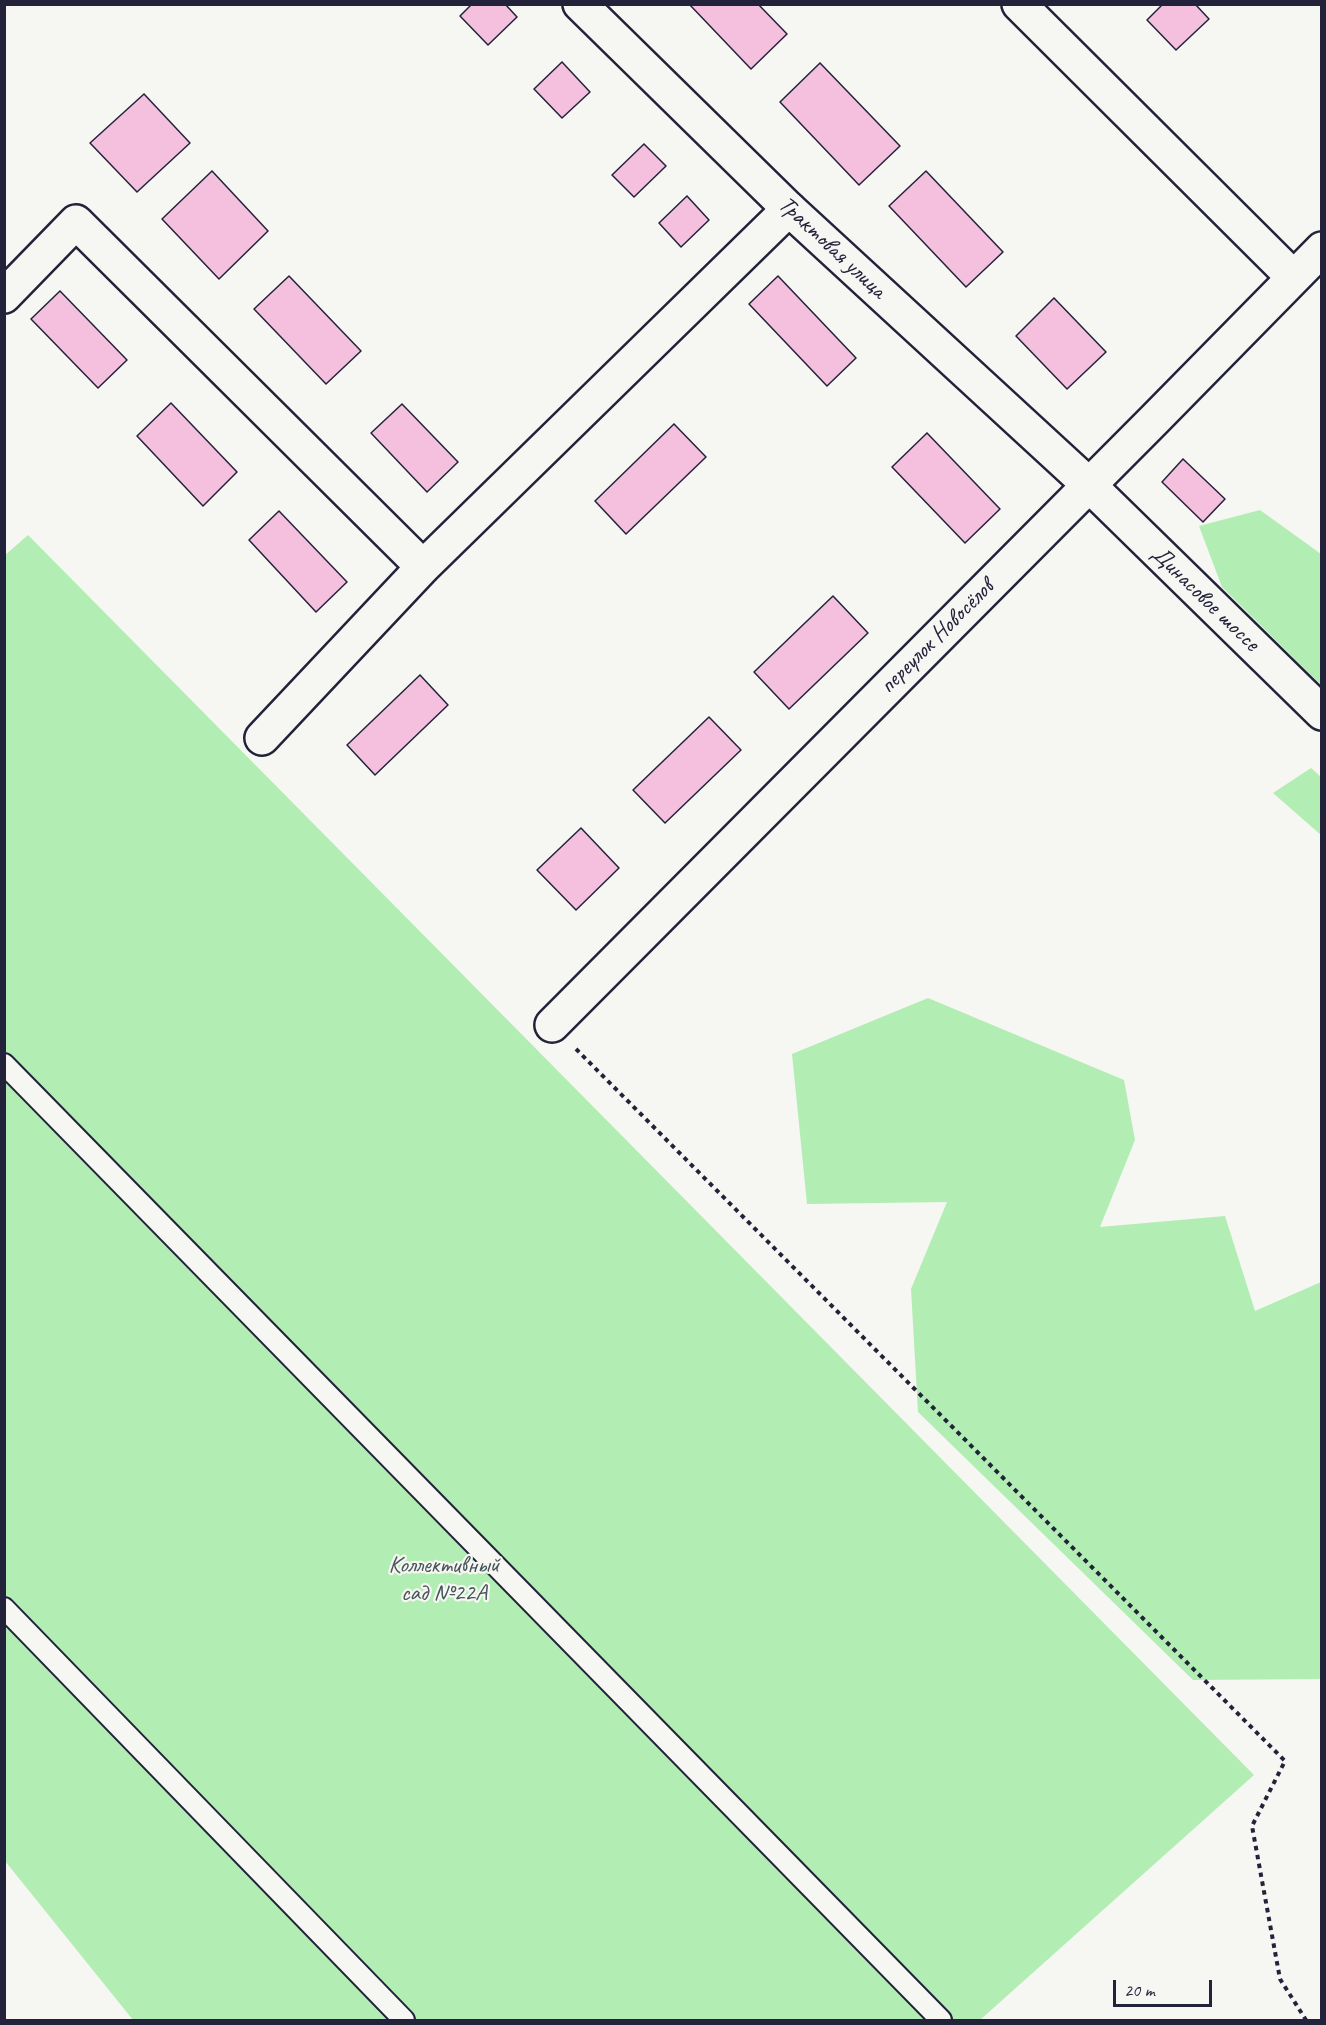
<!DOCTYPE html>
<html>
<head>
<meta charset="utf-8">
<style>
  body { margin:0 }
  #map { position:relative; width:1326px; height:2025px; overflow:hidden; background:#f6f6f2; font-family:Caveat,sans-serif }
  canvas { display:block }
  .frame { position:absolute; inset:0; border:6px solid #22223b; pointer-events:none }
  .scale { position:absolute; left:1113px; top:1980px; width:99px; height:27px; box-sizing:border-box; border:3px solid #22223b; border-top:0; padding-left:8px; font-size:18px; line-height:21px; white-space:nowrap; color:#22223b; -webkit-text-stroke:4px #f6f6f2; paint-order:stroke }
</style>
</head>
<body>
<div id="map">
<canvas width="1326" height="2025"></canvas>
<div class="frame"></div>
<div class="scale">20 m</div>
</div>
<script>
const ctx = document.querySelector('canvas').getContext('2d');
ctx.lineJoin = 'round';
function paint(path, color) {
  ctx.fillStyle = color;
  ctx.fill(path, 'evenodd');
}
function poly(rows) {
  const path = new Path2D();
  for (const r of rows) {
    path.moveTo(r[0], r[1]);
    for (let i = 2; i < r.length; i += 2) path.lineTo(r[i], r[i + 1]);
  }
  return path;
}
function trace(path, color, width, dash) {
  ctx.strokeStyle = color;
  ctx.lineWidth = width;
  ctx.lineCap = dash ? 'butt' : 'round';
  ctx.setLineDash(dash || []);
  ctx.stroke(path);
}
function write(font, color, halo, rows, align = 'center') {
  ctx.font = font + ' Caveat,sans-serif';
  ctx.lineWidth = 4.5;
  ctx.setLineDash([]);
  ctx.textBaseline = 'middle';
  ctx.strokeStyle = halo;
  ctx.fillStyle = color;
  for (const [text, x, y, turn = 0] of rows) {
    ctx.save();
    ctx.translate(x, y);
    ctx.rotate((+turn || 0) * Math.PI / 180);
    ctx.textAlign = isNaN(turn) ? turn : align;
    if (halo) ctx.strokeText(text, 0, 0);
    ctx.fillText(text, 0, 0);
    ctx.restore();
  }
}
const green = poly([
  [1260,510,1321,554,1321,685,1222,587,1199,526],
  [28,535,1254,1775,980,2020,133,2020,5,1861,4,556],
  [1311,768,1321,777,1321,835,1273,793],
  [928,998,1124,1080,1135,1140,1100,1227,1225,1216,1255,1311,1321,1282,1321,1679,1193,1680,918,1412,911,1289,947,1202,807,1204,792,1054]
]);
const building = poly([
  [472,4,505,4,517,17,488,45,460,16,472,4],
  [689,4,758,4,787,34,751,69,689,4],
  [1163,4,1195,4,1209,19,1176,50,1147,20,1163,4],
  [562,62,590,92,562,118,534,89,562,62],
  [820,63,900,146,859,185,780,102,820,63],
  [144,94,190,143,137,192,90,143,144,94],
  [644,144,666,166,634,197,612,175,644,144],
  [212,171,268,231,219,279,162,219,212,171],
  [926,171,1003,252,966,287,889,206,926,171],
  [687,196,709,220,681,247,659,223,687,196],
  [289,276,361,351,326,384,254,309,289,276],
  [778,276,856,358,827,386,749,304,778,276],
  [60,291,127,360,98,388,31,319,60,291],
  [1054,298,1106,352,1067,389,1016,336,1054,298],
  [171,403,237,472,203,506,137,436,171,403],
  [402,404,458,462,427,492,371,433,402,404],
  [674,424,706,457,626,534,595,501,674,424],
  [927,433,1000,509,965,543,892,467,927,433],
  [1183,459,1225,499,1203,522,1162,482,1183,459],
  [279,511,347,582,316,612,249,540,279,511],
  [833,596,868,633,789,709,754,672,833,596],
  [420,675,448,705,375,775,347,745,420,675],
  [709,717,741,750,665,823,633,790,709,717],
  [581,828,619,868,576,910,537,870,581,828]
]);
const path = poly([
  [576,1049,1285,1761,1252,1826,1280,1979,1306,2020]
]);
const lane = poly([
  [4,1064,941,2020],
  [4,1608,404,2020]
]);
const street = poly([
  [1019,4,1293,277],
  [4,296,76,222,423,567],
  [262,738,423,567,789,209],
  [552,1025,1155,419,1322,249]
]);
const secondary = poly([
  [580,4,789,209,1089,485,1322,713]
]);
const streetNames = [
  ["Трактовая улица",832,248,43],
  ["Динасовое шоссе",1205,599,44],
  ["переулок Новосёлов",937,637,-45]
];
const parkNames = [
  ["Коллективный",444,1566],
  ["сад №22А",444,1594]
];
paint(green, '#b2eeb3');
paint(building, '#f4c0dd');
trace(building, '#22223b', 1.5);
trace(lane, '#22223b', 24);
trace(street, '#22223b', 38);
trace(secondary, '#22223b', 38);
trace(path, '#22223b', 4, [4.5, 4.5]);
trace(lane, '#f6f6f2', 20);
trace(street, '#f6f6f2', 33);
trace(secondary, '#f6f6f2', 33);
write('24px', '#22223b', '#f6f6f2', streetNames);
write('24px', '#465559', '#f6f6f2', parkNames);
</script>
</body>
</html>
